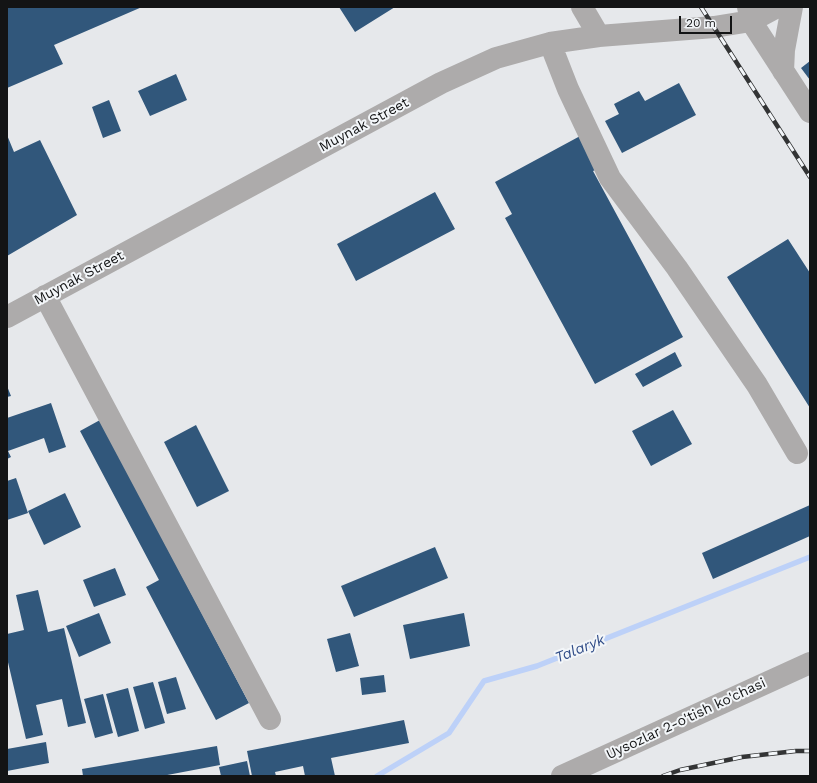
<!DOCTYPE html>
<html>
<head>
<meta charset="utf-8">
<style>
  body { margin:0 }
  #map { position:relative; width:817px; height:783px; overflow:hidden; background:#e6e8eb; font-family:"Work Sans",sans-serif }
  canvas { display:block }
  .frame { position:absolute; inset:0; border:8px solid #131415; pointer-events:none }
  .scale { position:absolute; left:679px; top:16px; width:53px; height:18px; box-sizing:border-box; border:2px solid #131415; border-top:0; padding-left:5px; font-size:12px; line-height:14px; white-space:nowrap; color:#131415; -webkit-text-stroke:3px #f3f6f9; paint-order:stroke }
</style>
</head>
<body>
<div id="map">
<canvas width="817" height="783"></canvas>
<div class="frame"></div>
<div class="scale">20 m</div>
</div>
<script>
const ctx = document.querySelector('canvas').getContext('2d');
ctx.lineJoin = 'round';
function poly(rows) {
  const path = new Path2D();
  for (const r of rows) {
    path.moveTo(r[0], r[1]);
    for (let i = 2; i < r.length; i += 2) path.lineTo(r[i], r[i + 1]);
  }
  return path;
}
function trace(path, color, width, dash) {
  ctx.strokeStyle = color;
  ctx.lineWidth = width;
  ctx.lineCap = dash ? 'butt' : 'round';
  ctx.setLineDash(dash || []);
  ctx.stroke(path);
}
function paint(path, color) {
  ctx.fillStyle = color;
  ctx.fill(path, 'evenodd');
}
function write(font, color, halo, rows, align = 'center') {
  ctx.font = font + ' "Work Sans",sans-serif';
  ctx.lineWidth = 4;
  ctx.setLineDash([]);
  ctx.textBaseline = 'middle';
  ctx.strokeStyle = halo;
  ctx.fillStyle = color;
  for (const [text, x, y, turn = 0] of rows) {
    ctx.save();
    ctx.translate(x, y);
    ctx.rotate((+turn || 0) * Math.PI / 180);
    ctx.textAlign = isNaN(turn) ? turn : align;
    if (halo) ctx.strokeText(text, 0, 0);
    ctx.fillText(text, 0, 0);
    ctx.restore();
  }
}
const stream = poly([
  [377,776,449,733,484,681,537,666,810,557]
]);
const building = poly([
  [7,7,142,7,54,45,63,64,7,88],
  [339,7,395,7,355,32],
  [810,61,810,80,801,68],
  [176,74,187,100,150,116,138,91],
  [679,83,696,115,622,153,605,121,619,114,614,104,639,91,645,101],
  [109,100,121,131,103,138,92,107],
  [7,135,14,152,40,140,77,215,7,256],
  [582,135,600,168,593,171,683,337,595,384,505,218,512,214,495,182],
  [435,192,455,229,356,281,337,244],
  [788,239,810,273,810,408,727,277],
  [675,352,682,366,643,387,635,374],
  [7,386,11,396,7,397],
  [51,403,66,447,49,453,44,438,8,451,11,457,7,459,7,418],
  [673,410,692,444,651,466,632,431],
  [100,420,249,703,216,720,146,587,159,580,80,431],
  [196,425,229,491,197,507,164,442],
  [16,478,28,513,7,520,7,481],
  [65,493,81,527,44,545,28,511],
  [810,505,810,536,713,579,702,553],
  [435,547,448,578,354,617,341,586],
  [115,568,126,595,94,607,83,580],
  [38,590,48,632,64,628,86,723,68,727,62,699,36,705,43,735,26,739,7,658,7,634,24,630,16,595],
  [99,613,111,643,79,657,66,626],
  [464,613,470,646,410,659,403,625],
  [350,633,359,666,336,672,327,639],
  [384,675,386,692,362,695,360,678],
  [176,677,186,709,167,714,158,682],
  [153,682,165,723,145,729,133,687],
  [128,688,139,731,118,737,106,694],
  [103,694,113,733,95,738,84,699],
  [404,720,409,743,331,758,335,776,305,776,303,766,275,772,276,776,252,776,247,751],
  [46,742,49,763,7,771,7,749],
  [217,746,220,765,162,776,83,776,82,769],
  [247,761,250,776,221,776,219,767]
]);
const minor = poly([
  [582,7,599,36],
  [748,7,751,21,810,112],
  [550,43,568,89,610,178,677,268,757,385,797,453],
  [783,71,784,50,792,7],
  [45,296,270,719],
  [7,317,441,83,496,58,550,43,599,36,714,27,751,21,777,7],
  [562,776,810,663]
]);
const rail = poly([
  [701,7,810,177],
  [663,776,680,770,742,757,796,751,810,751]
]);
const streetNames = [
  ["Muynak Street",364,125,-28],
  ["Muynak Street",79,278,-28],
  ["Uysozlar 2-o'tish ko'chasi",686,719,-25]
];
const waterNames = [
  ["Talaryk",580,649,-22]
];
trace(stream, '#bdd1f8', 5.5);
paint(building, '#31577b');
trace(minor, '#adabab', 22);
trace(rail, '#333435', 4.5);
trace(rail, '#f3f6f9', 3, [9]);
write('14px', '#131415', '#f3f6f9', streetNames);
write('italic 15px', '#314d88', '#f3f6f9', waterNames);
</script>
</body>
</html>
